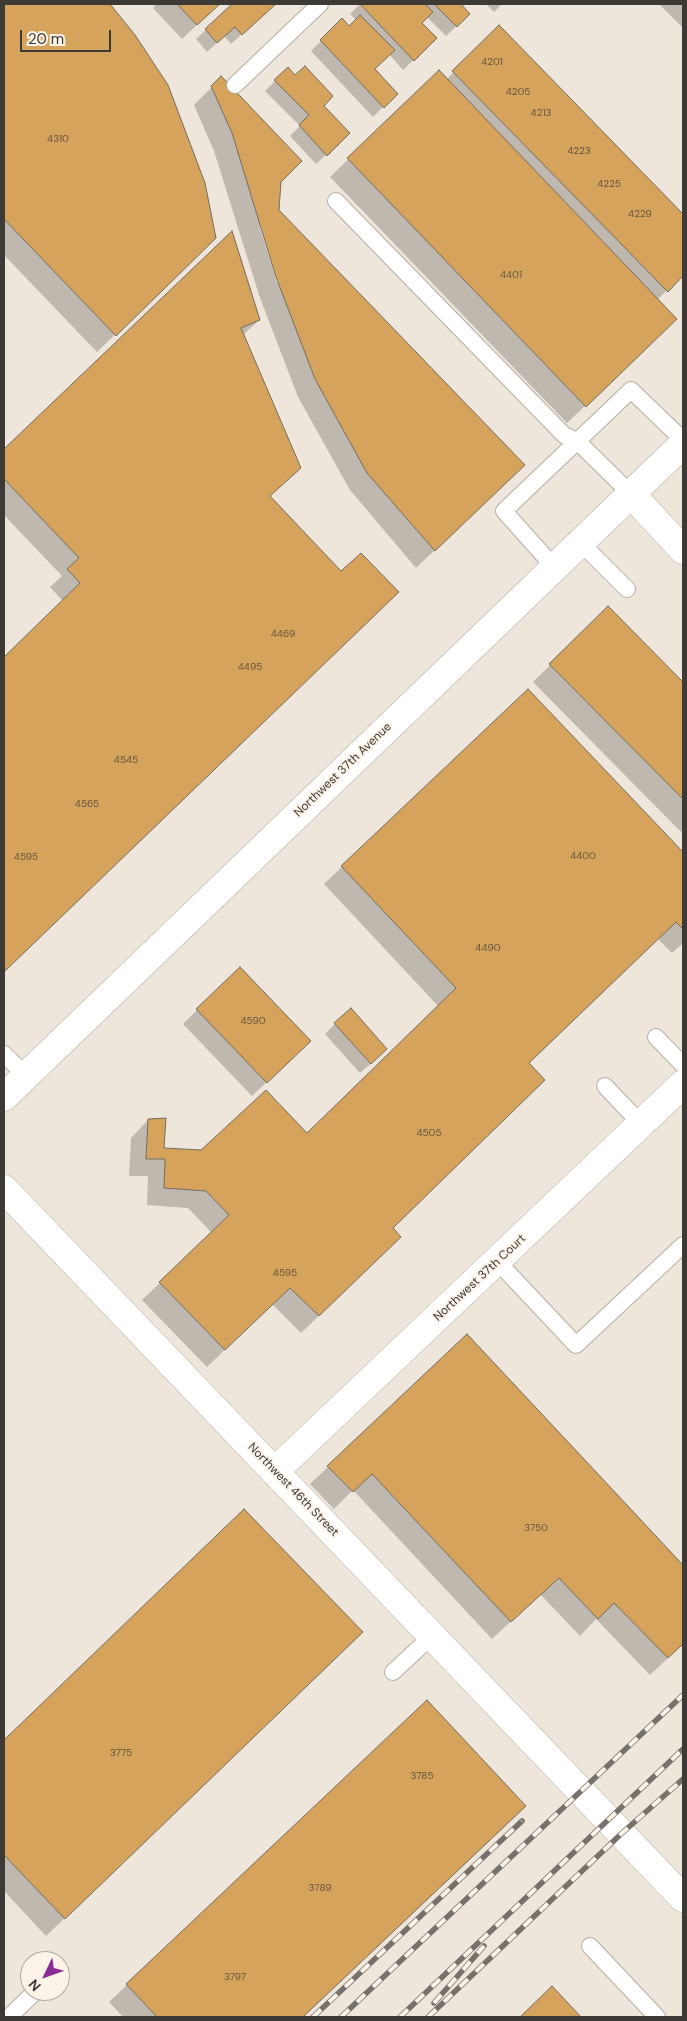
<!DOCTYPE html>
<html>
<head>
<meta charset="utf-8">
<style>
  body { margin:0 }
  #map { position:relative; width:687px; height:2021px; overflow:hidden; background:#eee6db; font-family:"DM Sans",sans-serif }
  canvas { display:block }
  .frame { position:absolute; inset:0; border:5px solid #3d3935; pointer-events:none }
  .north { position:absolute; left:20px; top:1951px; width:50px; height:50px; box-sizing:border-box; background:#fcf3e8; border:1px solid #b0a9a0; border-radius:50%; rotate:228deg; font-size:14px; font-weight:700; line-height:20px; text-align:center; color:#3d3935 }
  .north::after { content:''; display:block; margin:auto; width:18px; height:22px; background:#8b2c95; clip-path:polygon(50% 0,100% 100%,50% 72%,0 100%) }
  .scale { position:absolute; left:20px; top:30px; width:91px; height:22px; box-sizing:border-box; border:2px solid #3d3935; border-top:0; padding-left:6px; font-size:15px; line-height:18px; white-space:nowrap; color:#3d3935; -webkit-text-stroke:4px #fcf3e8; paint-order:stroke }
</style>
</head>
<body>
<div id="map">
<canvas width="687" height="2021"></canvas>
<div class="frame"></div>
<div class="north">N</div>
<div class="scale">20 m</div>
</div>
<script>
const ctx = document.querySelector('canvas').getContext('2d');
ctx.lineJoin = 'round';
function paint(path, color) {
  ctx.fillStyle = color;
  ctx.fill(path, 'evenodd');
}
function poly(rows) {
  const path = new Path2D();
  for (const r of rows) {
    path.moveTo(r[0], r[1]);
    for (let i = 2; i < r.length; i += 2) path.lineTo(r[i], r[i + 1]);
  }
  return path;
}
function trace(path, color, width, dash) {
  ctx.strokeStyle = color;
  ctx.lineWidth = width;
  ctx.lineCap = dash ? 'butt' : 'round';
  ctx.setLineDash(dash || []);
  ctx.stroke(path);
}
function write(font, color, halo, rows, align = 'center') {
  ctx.font = font + ' "DM Sans",sans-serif';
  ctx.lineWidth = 4;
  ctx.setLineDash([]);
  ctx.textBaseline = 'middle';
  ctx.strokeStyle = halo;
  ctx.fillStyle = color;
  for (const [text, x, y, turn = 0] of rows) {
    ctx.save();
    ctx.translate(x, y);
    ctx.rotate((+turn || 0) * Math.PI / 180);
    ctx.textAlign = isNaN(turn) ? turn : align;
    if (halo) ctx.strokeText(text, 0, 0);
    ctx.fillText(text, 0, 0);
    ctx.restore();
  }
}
const shadow = poly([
  [4,4,108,4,134,36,196,256,97,352,4,255],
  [156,4,219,4,182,39,153,8],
  [234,4,275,4,231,44,224,36,207,52,196,39],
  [360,4,459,4,469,14,446,36,427,17,421,23,426,48,403,70,389,54,373,70,396,94,373,117,311,51,342,20,349,27,356,20,350,14],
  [486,4,502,4,494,12],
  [659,4,683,4,683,28],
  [499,27,683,216,683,275,657,300,658,336,567,423,330,177,438,72,446,80],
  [287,69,349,133,316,164,290,136,300,126,265,91],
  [221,78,279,182,278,211,505,483,416,568,350,490,298,397,259,295,214,151,194,105],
  [259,225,263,229,279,282,277,283],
  [232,233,259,320,243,335,299,468,270,496,341,572,380,609,4,971,4,658,63,601,50,587,62,576,4,515,4,451],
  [608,608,683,684,683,829,681,832,533,682],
  [528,690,683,854,683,943,672,953,658,939,528,1064,391,1228,382,1255,301,1333,272,1304,207,1367,142,1300,212,1233,188,1208,147,1205,148,1176,129,1176,131,1138,148,1120,163,1149,202,1151,307,1135,439,1007,324,884],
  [197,1010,295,1055,252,1096,183,1024],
  [335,1024,376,1059,360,1073,325,1034],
  [467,1336,682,1565,683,1564,683,1644,650,1675,596,1619,580,1636,540,1594,492,1639,353,1490,334,1509,310,1484],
  [244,1511,344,1650,46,1936,4,1891,4,1742],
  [507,1824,302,2017,123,2017,109,2002,127,1985],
  [552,1988,580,2017,522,2017]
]);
const building = poly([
  [4,4,110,4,135,35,168,85,205,183,216,238,116,336,4,219,4,4],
  [177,4,220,4,197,25,177,4],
  [232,4,276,4,242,35,235,27,217,43,205,29,232,4],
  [360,4,425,4,433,12,422,23,437,38,414,61,360,4],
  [434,4,461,4,470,14,457,27,434,4],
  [360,15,395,50,375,69,398,94,384,108,320,40,342,18,349,26,360,15],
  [499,25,683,214,683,276,668,292,452,71,499,25],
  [305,66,333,96,324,106,350,133,327,156,299,125,309,115,274,80,288,67,295,75,305,66],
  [439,70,677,319,586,407,347,158,439,70],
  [221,76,302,161,281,182,279,210,525,465,435,551,367,473,315,379,276,277,232,133,211,86,221,76],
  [232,231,260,320,241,328,301,468,270,496,341,571,361,553,399,592,4,972,4,657,80,583,67,569,79,558,4,479,4,449,232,231],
  [608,606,683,682,683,799,549,664,608,606],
  [528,689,683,852,683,929,676,922,529,1063,545,1080,393,1228,401,1237,319,1316,290,1288,225,1350,159,1282,229,1215,206,1191,164,1188,165,1159,146,1159,148,1119,166,1118,164,1148,201,1150,266,1090,307,1133,456,988,341,866,528,689],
  [240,967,311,1041,267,1083,196,1009,240,967],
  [351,1008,387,1049,371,1064,334,1023,351,1008],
  [467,1334,683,1565,683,1644,668,1658,614,1603,598,1619,559,1578,511,1622,372,1474,353,1492,327,1466,467,1334],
  [244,1509,363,1632,65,1919,4,1855,4,1740,244,1509],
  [427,1700,526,1806,303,2017,157,2017,126,1984,427,1700],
  [552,1986,581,2017,520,2017,552,1986]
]);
const lane = poly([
  [235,85,320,4],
  [336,201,564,435,577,441,631,494],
  [580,542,627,589],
  [554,567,504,511,631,390,683,440],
  [656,1037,683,1065],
  [4,1054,26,1076],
  [605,1086,642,1125],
  [497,1261,576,1345,683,1245],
  [393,1672,433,1635],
  [590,1946,657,2017],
  [9,2017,36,1991]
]);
const street = poly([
  [631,494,683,550],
  [275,1471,683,1084]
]);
const secondary = poly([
  [4,1097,683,444],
  [4,1189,683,1898]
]);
const rail = poly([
  [434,2003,484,1946],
  [313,2017,522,1821],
  [341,2017,683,1695],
  [400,2017,683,1749],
  [428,2017,621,1834,683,1779]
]);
const numberNames = [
  ["4201",492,62],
  ["4205",518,92],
  ["4213",541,113],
  ["4310",58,139],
  ["4223",579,151],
  ["4225",609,184],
  ["4229",640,214],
  ["4401",511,275],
  ["4469",283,634],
  ["4495",250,667],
  ["4545",126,760],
  ["4565",87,804],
  ["4400",583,856],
  ["4595",26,857],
  ["4490",488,948],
  ["4590",253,1021],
  ["4505",429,1133],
  ["4595",285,1273],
  ["3750",536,1528],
  ["3775",121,1753],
  ["3785",422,1776],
  ["3789",320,1888],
  ["3797",235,1977]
];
const streetNames = [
  ["Northwest 37th Avenue",343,770,-44],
  ["Northwest 37th Court",480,1278,-43],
  ["Northwest 46th Street",293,1490,46]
];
paint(shadow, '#0003');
paint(building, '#d5a35b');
trace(building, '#736c62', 1);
trace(lane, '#b5ada3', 18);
trace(street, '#b5ada3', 29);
trace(secondary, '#b5ada3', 29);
trace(lane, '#fff', 16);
trace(street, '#fff', 28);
trace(secondary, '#fff', 28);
trace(rail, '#77716b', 5.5);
trace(rail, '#fcf3e8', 4, [11]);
write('10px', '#63543e', null, numberNames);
write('12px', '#3d3935', '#fcf3e8', streetNames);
</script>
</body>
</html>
